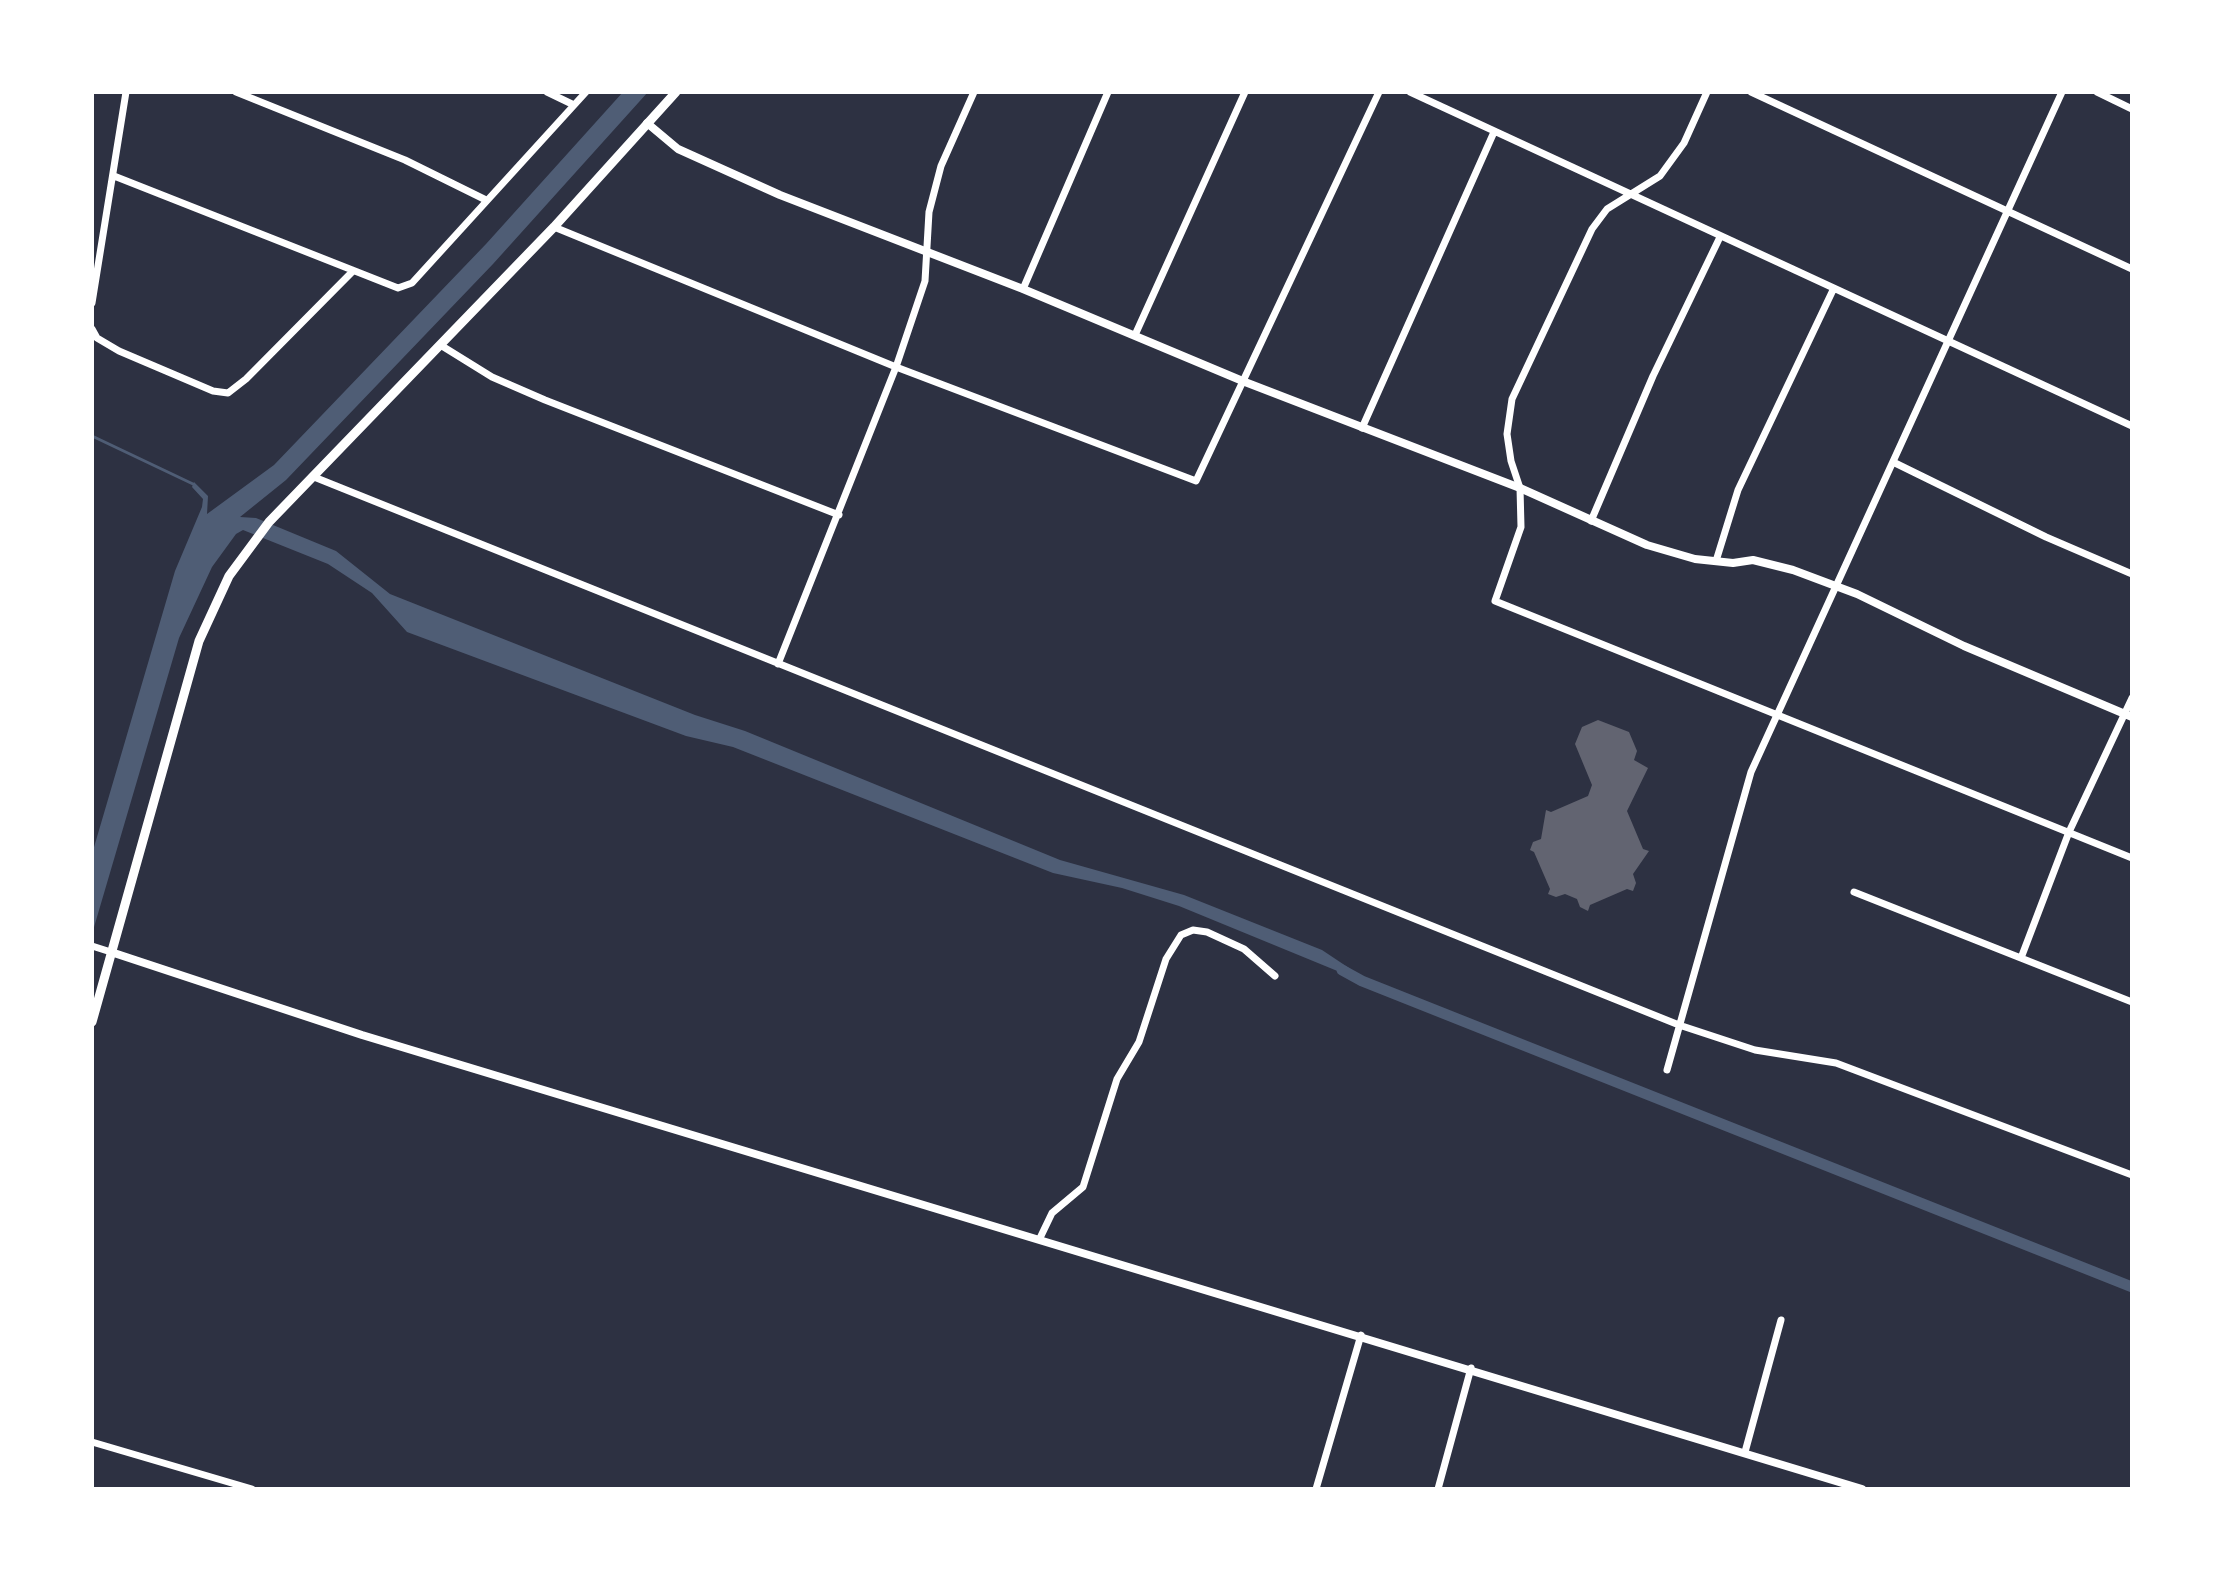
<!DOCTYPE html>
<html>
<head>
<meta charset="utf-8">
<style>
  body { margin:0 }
  #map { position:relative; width:2224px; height:1581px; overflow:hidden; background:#2d3142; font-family:"DM Sans",sans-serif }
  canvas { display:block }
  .frame { position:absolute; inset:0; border:94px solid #fff; pointer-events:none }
</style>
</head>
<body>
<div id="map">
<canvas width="2224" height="1581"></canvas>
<div class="frame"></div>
</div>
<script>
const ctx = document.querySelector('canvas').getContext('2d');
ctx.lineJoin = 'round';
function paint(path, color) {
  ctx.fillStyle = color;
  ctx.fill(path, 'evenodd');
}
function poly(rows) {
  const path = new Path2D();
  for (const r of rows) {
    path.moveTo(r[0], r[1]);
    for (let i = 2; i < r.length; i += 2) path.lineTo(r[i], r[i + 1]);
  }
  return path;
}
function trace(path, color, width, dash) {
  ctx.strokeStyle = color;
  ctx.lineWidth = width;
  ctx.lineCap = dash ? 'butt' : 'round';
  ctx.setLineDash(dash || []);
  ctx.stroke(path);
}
const water = poly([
  [623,92,648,92,493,264,286,480,240,517,256,518,336,551,390,594,695,715,745,731,1060,860,1184,895,1322,950,1355,972,1352,977,1179,906,1122,888,1053,873,733,747,686,736,407,632,372,593,328,564,243,530,236,534,212,567,179,638,92,934,92,854,175,571,202,507,203,499,192,487,194,482,208,496,207,514,274,465,486,244]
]);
const stream = poly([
  [92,436,193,484]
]);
const canal = poly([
  [1342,970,1362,981,2132,1287]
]);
const building = poly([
  [1598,720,1629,732,1637,751,1634,760,1648,768,1627,811,1643,849,1649,851,1633,874,1636,883,1633,891,1627,889,1590,905,1588,911,1580,907,1577,899,1565,894,1556,897,1548,894,1550,889,1534,852,1530,850,1533,842,1541,839,1546,810,1551,812,1588,796,1592,785,1575,744,1582,727]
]);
const minor = poly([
  [236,92,405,160,486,200],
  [547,92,574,105],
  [1410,92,2132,426],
  [1707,92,1684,143,1660,176,1607,209,1592,229,1512,399,1507,434,1511,461,1520,488,1521,527,1495,601,2132,858],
  [1751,92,2132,269],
  [2097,92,2132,109],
  [114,176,398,288,412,283,586,92],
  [554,227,896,367,1196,481,1379,92],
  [1023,289,1108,92],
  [92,303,126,92],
  [92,329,97,338,119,351,213,391,228,393,246,379,353,271],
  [1135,335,1245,92],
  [442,346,492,377,545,400,839,515],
  [1362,428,1494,132],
  [1893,462,2046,537,2132,574],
  [314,477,1679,1025,1755,1050,1836,1063,2132,1175],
  [1591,521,1653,376,1720,237],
  [1716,561,1738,490,1833,290],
  [778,664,896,367,925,281,929,212,941,166,974,92],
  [1854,892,2132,1002],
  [92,946,114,953],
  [2021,958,2069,832,2132,698],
  [1667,1070,1751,772,2062,92],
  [1040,1238,1052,1213,1083,1187,1117,1079,1139,1042,1166,959,1181,935,1193,930,1207,932,1244,949,1275,976],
  [92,1442,252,1489],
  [1745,1452,1781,1320],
  [1316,1489,1361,1335],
  [1438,1489,1471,1368]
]);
const tertiary = poly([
  [647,123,678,149,780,195,1023,289,1245,382,1520,488,1647,545,1695,559,1733,563,1753,560,1793,570,1857,594,1964,646,2132,717],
  [114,953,362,1035,1862,1489]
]);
const secondary = poly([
  [92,1022,199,641,229,576,269,522,554,227,676,92]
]);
paint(water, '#4f5d75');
trace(stream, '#4f5d75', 3);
trace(canal, '#4f5d75', 11);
paint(building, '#626471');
trace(minor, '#fff', 7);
trace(tertiary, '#fff', 8);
trace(secondary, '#fff', 9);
</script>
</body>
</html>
